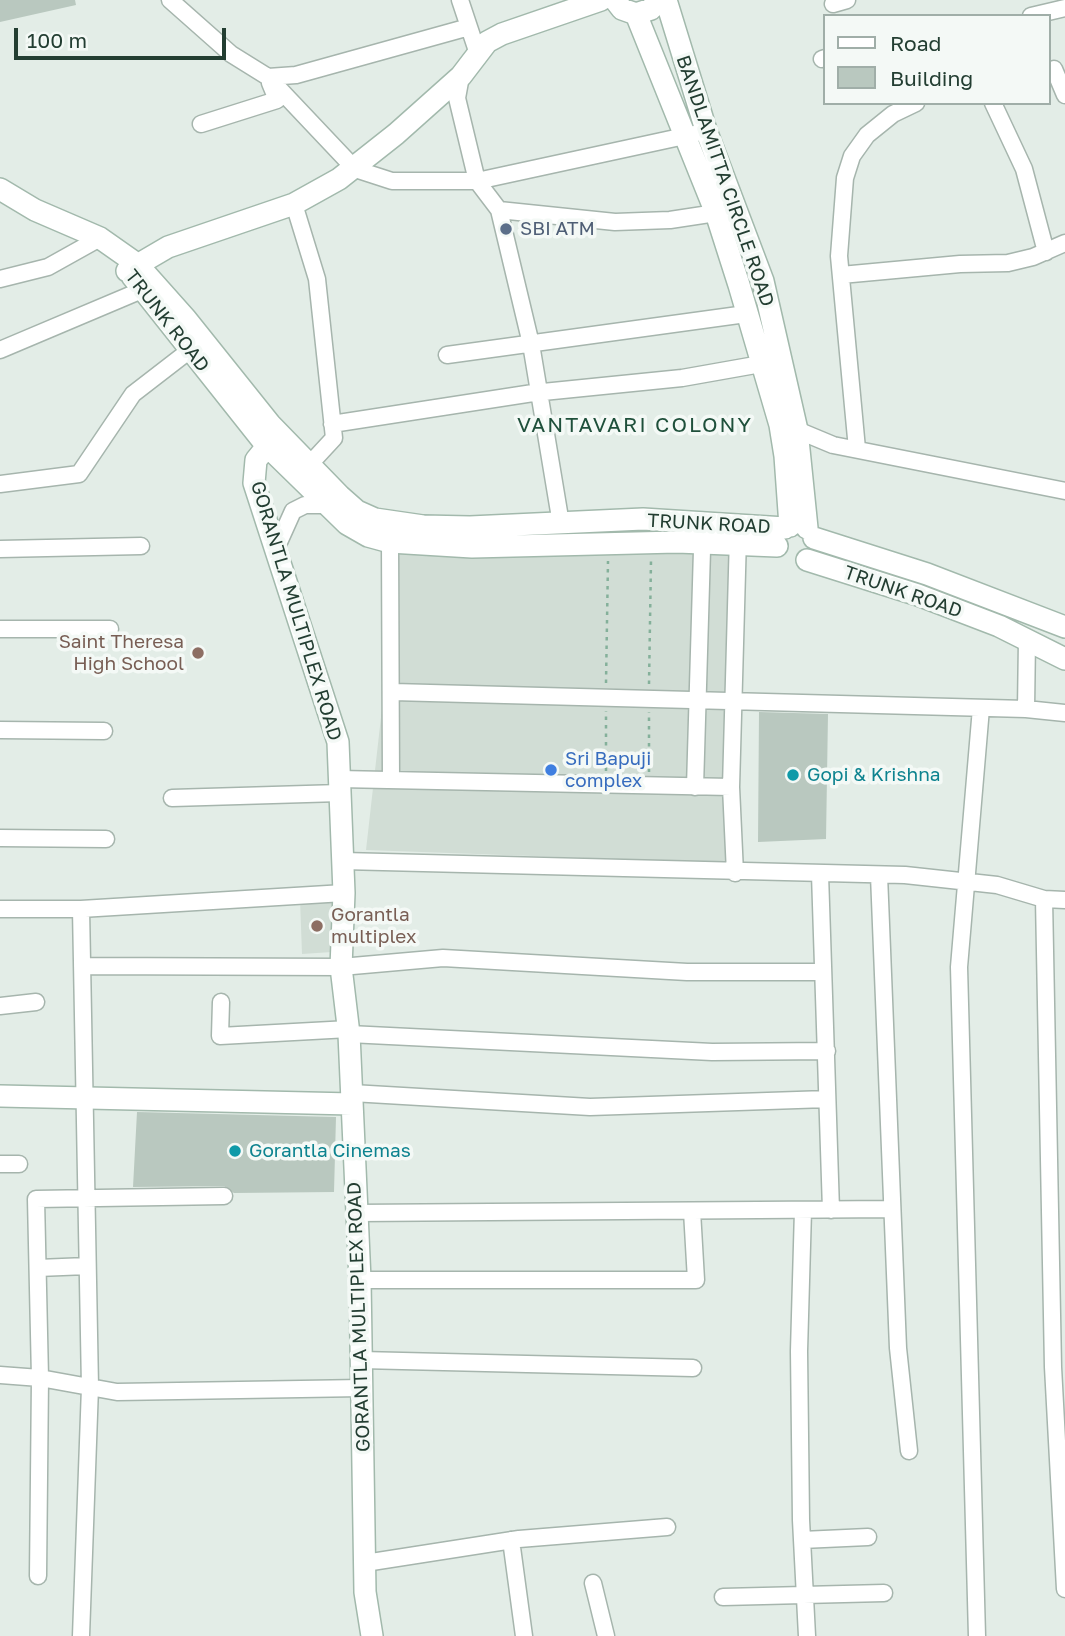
<!DOCTYPE html>
<html>
<head>
<meta charset="utf-8">
<style>
  body { margin:0 }
  #map { position:relative; width:1065px; height:1636px; overflow:hidden; background:#e3ede7; font-family:"Golos Text",sans-serif }
  canvas { display:block }
  .legend { position:absolute; left:823px; top:14px; width:228px; height:91px; box-sizing:border-box; background:#f4f9f6; border:2px solid #a0aea8; margin:0; padding:9px 12px; list-style:none; font-size:21px; color:#233e32 }
  .legend li { display:flex; align-items:center; gap:14px; height:35px }
  .legend b { width:35px; border:2px solid #a0aea8 }
  .scale { position:absolute; left:14px; top:28px; width:212px; height:32px; box-sizing:border-box; border:4px solid #233e32; border-top:0; padding-left:9px; font-size:21px; line-height:24px; white-space:nowrap; color:#233e32; -webkit-text-stroke:5px #f4f9f6; paint-order:stroke }
</style>
</head>
<body>
<div id="map">
<canvas width="1065" height="1636"></canvas>
<ul class="legend">
<li><b style="height:9px;background:#fff"></b>Road</li>
<li><b style="height:19px;background:#b9c8bf"></b>Building</li>
</ul>
<div class="scale">100 m</div>
</div>
<script>
const ctx = document.querySelector('canvas').getContext('2d');
ctx.lineJoin = 'round';
function paint(path, color) {
  ctx.fillStyle = color;
  ctx.fill(path, 'evenodd');
}
function poly(rows) {
  const path = new Path2D();
  for (const r of rows) {
    path.moveTo(r[0], r[1]);
    for (let i = 2; i < r.length; i += 2) path.lineTo(r[i], r[i + 1]);
  }
  return path;
}
function trace(path, color, width, dash) {
  ctx.strokeStyle = color;
  ctx.lineWidth = width;
  ctx.lineCap = dash ? 'butt' : 'round';
  ctx.setLineDash(dash || []);
  ctx.stroke(path);
}
function write(font, color, halo, rows, align = 'center') {
  ctx.font = font + ' "Golos Text",sans-serif';
  ctx.lineWidth = 7;
  ctx.setLineDash([]);
  ctx.textBaseline = 'middle';
  ctx.strokeStyle = halo;
  ctx.fillStyle = color;
  for (const [text, x, y, turn = 0] of rows) {
    ctx.save();
    ctx.translate(x, y);
    ctx.rotate((+turn || 0) * Math.PI / 180);
    ctx.textAlign = isNaN(turn) ? turn : align;
    if (halo) ctx.strokeText(text, 0, 0);
    ctx.fillText(text, 0, 0);
    ctx.restore();
  }
}
const built = poly([
  [400,549,731,550,727,863,366,850],
  [300,899,332,900,332,952,302,954]
]);
const building = poly([
  [0,0,75,0,76,5,0,22],
  [759,712,828,714,826,839,758,842],
  [137,1112,336,1117,334,1192,234,1193,224,1186,133,1187]
]);
const path = poly([
  [606,683,608,561],
  [649,684,651,561],
  [606,771,606,711],
  [649,772,649,712]
]);
const street = poly([
  [170,0,231,54,268,77,296,75,469,27],
  [460,0,478,54],
  [833,4,847,0],
  [1031,16,1065,8],
  [822,59,825,58],
  [1054,69,1065,95],
  [461,76,457,98,477,181,499,210,615,222,670,220,716,213],
  [268,77,355,169,392,181,477,181,694,134],
  [993,103,1024,169,1046,252],
  [201,124,277,100,270,83],
  [294,204,317,279,334,438,309,465],
  [499,210,531,344,561,524],
  [841,275,960,264,1008,263,1033,257,1065,243],
  [0,279,48,267,100,238],
  [0,350,142,290],
  [447,355,746,314],
  [332,424,533,393,682,378,761,364],
  [788,431,797,430,833,445,1065,491],
  [857,449,839,256,845,178,852,156,867,135,893,114,916,103],
  [0,484,79,474,133,394,190,350],
  [390,542,391,780],
  [0,549,141,546],
  [275,551,293,511,305,505,326,505],
  [0,629,110,629],
  [393,692,1026,709,1065,713],
  [1026,709,1027,639],
  [0,730,104,731],
  [339,779,731,787],
  [695,787,702,550],
  [172,798,340,793],
  [0,838,106,839],
  [343,861,905,875,997,885,1044,899,1065,900],
  [735,873,731,787,738,536],
  [820,874,831,1210],
  [879,875,898,1348,909,1451],
  [1044,899,1053,1367,1065,1589],
  [0,909,81,909,344,893],
  [81,909,90,1387,81,1636],
  [82,966,341,967,443,958,687,972,823,972],
  [221,1002,220,1036,349,1029],
  [0,1006,36,1002],
  [349,1034,712,1052,827,1051],
  [352,1093,590,1107,827,1099],
  [0,1164,19,1164],
  [803,1210,799,1351,801,1520,807,1636],
  [357,1213,892,1209],
  [38,1268,87,1266],
  [360,1280,696,1280,692,1211],
  [361,1360,693,1368],
  [0,1375,40,1378,117,1392,362,1388],
  [511,1540,524,1636],
  [802,1540,868,1537],
  [365,1563,519,1539,667,1527],
  [38,1576,40,1378,36,1199,224,1196],
  [593,1583,606,1636],
  [723,1597,884,1593],
  [977,1636,959,967,981,708]
]);
const secondary = poly([
  [615,0,622,9,636,14,651,9,658,0],
  [666,0,706,130,763,281,797,430,807,528],
  [636,14,716,213,739,285,780,425,785,456,790,526],
  [0,189,35,210,100,238,137,264,186,319,270,424,340,496,357,511,375,519,423,526,470,527,643,519,785,528],
  [127,271,168,247,294,204,339,179,396,134,461,76,487,42,502,34,601,0],
  [132,276,266,445,347,524,368,536,390,542,472,547,677,542,777,546],
  [278,433,256,460,254,483,338,742,344,893,341,967,349,1034,360,1280,365,1592,372,1636],
  [814,538,927,574,1065,627],
  [807,560,918,595,999,626,1065,659],
  [0,1096,352,1104]
]);
const markers = [
  [506,229,7,"#5c6f8a"],
  [198,653,7,"#8d6e63"],
  [551,770,7,"#3f7fe0"],
  [793,775,7,"#0f9aa8"],
  [317,926,7,"#8d6e63"],
  [235,1151,7,"#0f9aa8"]
];
const streetNames = [
  ["BANDLAMITTA CIRCLE ROAD",725,181,71],
  ["TRUNK ROAD",167,321,52],
  ["TRUNK ROAD",709,524,3],
  ["TRUNK ROAD",903,592,19],
  ["GORANTLA MULTIPLEX ROAD",296,611,73],
  ["GORANTLA MULTIPLEX ROAD",359,1317,-92]
];
const serviceNames = [
  ["SBI ATM",520,229]
];
const educationNames = [
  ["Saint Theresa",184,642],
  ["High School",184,664],
  ["Gorantla",331,915,"left"],
  ["multiplex",331,937,"left"]
];
const shopNames = [
  ["Sri Bapuji",565,759],
  ["complex",565,781]
];
const cultureNames = [
  ["Gopi & Krishna",807,775],
  ["Gorantla Cinemas",249,1151]
];
const neighbourhoodNames = [
  ["VANTAVARI COLONY",635,425]
];
paint(built, '#d1ddd5');
paint(building, '#b9c8bf');
trace(street, '#a6b5ad', 19);
trace(secondary, '#a2b9ac', 24);
trace(path, '#84b09a', 2.5, [3.5, 5]);
trace(street, '#fff', 16);
trace(secondary, '#fff', 21);
for (const [x, y, r, color] of markers) {
  const dot = new Path2D();
  dot.arc(x, y, r, 0, 2 * Math.PI);
  ctx.fillStyle = color;
  ctx.fill(dot);
  trace(dot, '#f4f9f6', 2.5);
}
write('19px', '#233e32', '#f4f9f6', streetNames);
write('19px', '#4e5e75', '#f4f9f6', serviceNames, 'left');
write('19px', '#785e54', '#f4f9f6', educationNames, 'right');
write('19px', '#366cbe', '#f4f9f6', shopNames, 'left');
write('19px', '#0d838f', '#f4f9f6', cultureNames, 'left');
ctx.letterSpacing = '2px';
write('21px', '#1f503b', '#f4f9f6', neighbourhoodNames);
ctx.letterSpacing = '0px';
</script>
</body>
</html>
